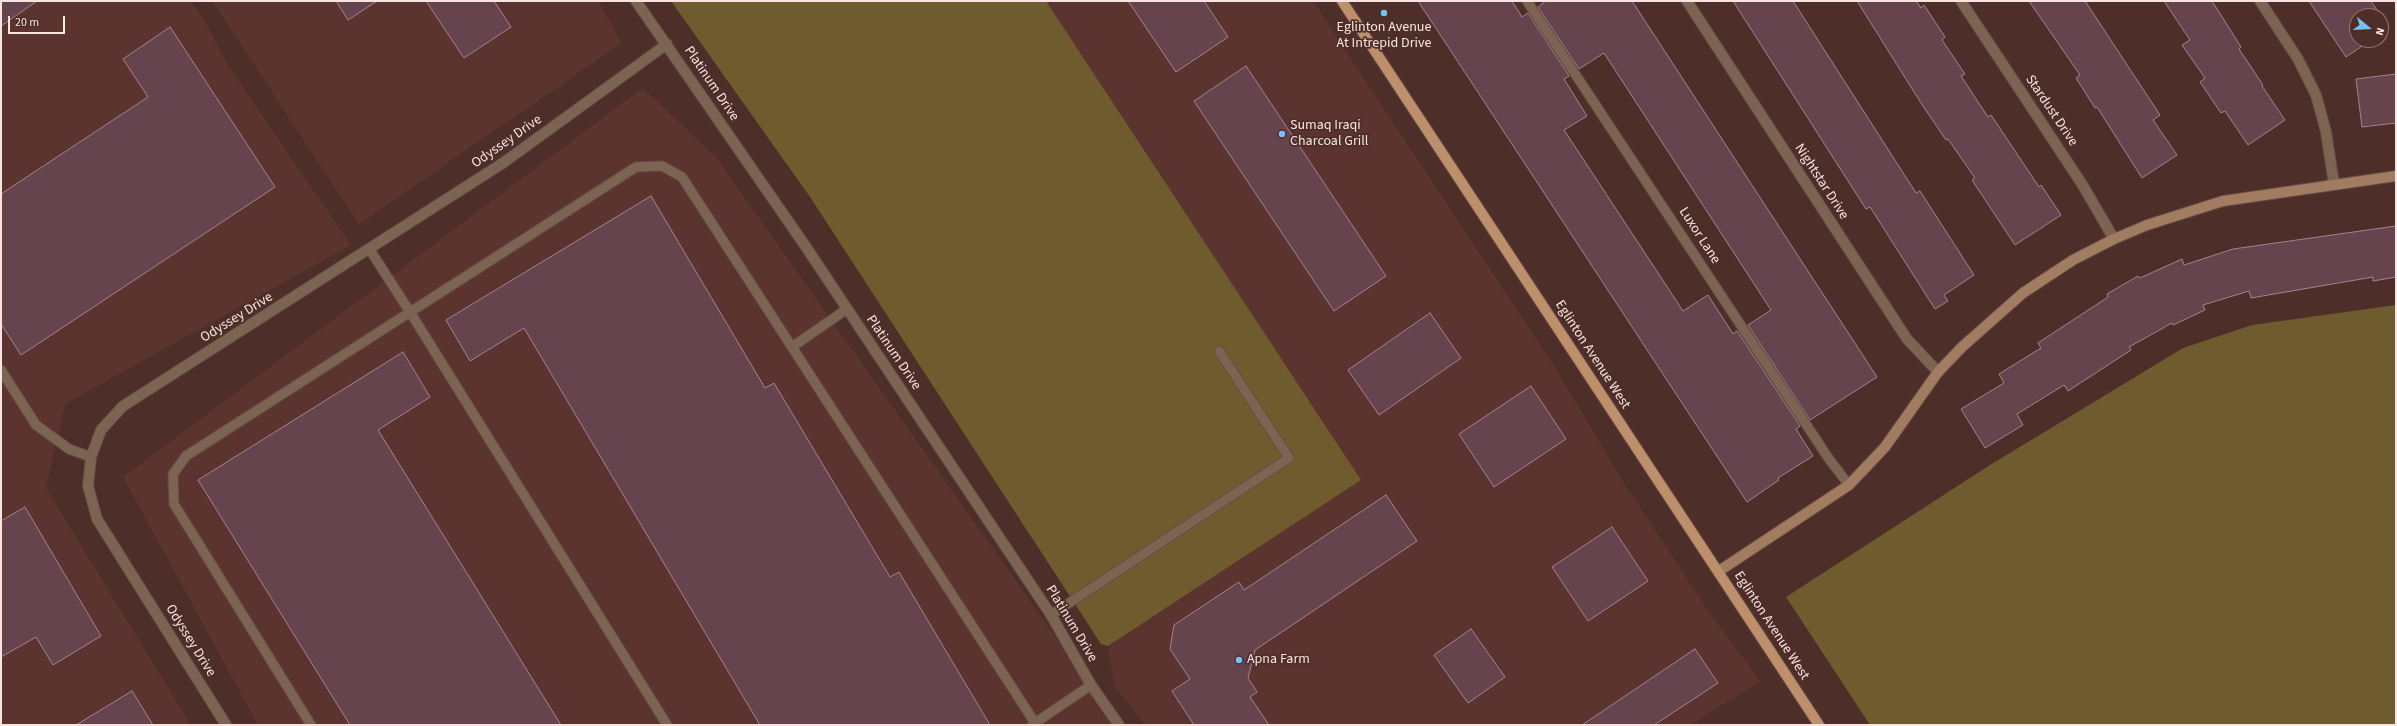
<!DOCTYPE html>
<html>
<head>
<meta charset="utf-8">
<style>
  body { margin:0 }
  #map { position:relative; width:2397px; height:726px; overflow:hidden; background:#4d2e29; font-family:"Source Sans 3",sans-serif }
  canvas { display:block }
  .frame { position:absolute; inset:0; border:2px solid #f9e4e1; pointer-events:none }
  .north { position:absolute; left:2349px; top:8px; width:40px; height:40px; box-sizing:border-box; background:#4d2e29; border:1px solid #927773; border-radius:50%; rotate:108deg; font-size:11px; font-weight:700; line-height:16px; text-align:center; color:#f9e4e1 }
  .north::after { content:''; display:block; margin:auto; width:14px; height:18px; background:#73c1f5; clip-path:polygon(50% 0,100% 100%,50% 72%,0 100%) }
  .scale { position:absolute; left:8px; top:16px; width:57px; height:18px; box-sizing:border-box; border:2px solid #f9e4e1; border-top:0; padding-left:5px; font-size:12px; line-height:14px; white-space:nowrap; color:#f9e4e1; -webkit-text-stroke:3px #4d2e29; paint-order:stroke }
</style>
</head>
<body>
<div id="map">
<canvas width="2397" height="726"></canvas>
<div class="frame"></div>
<div class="north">N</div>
<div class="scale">20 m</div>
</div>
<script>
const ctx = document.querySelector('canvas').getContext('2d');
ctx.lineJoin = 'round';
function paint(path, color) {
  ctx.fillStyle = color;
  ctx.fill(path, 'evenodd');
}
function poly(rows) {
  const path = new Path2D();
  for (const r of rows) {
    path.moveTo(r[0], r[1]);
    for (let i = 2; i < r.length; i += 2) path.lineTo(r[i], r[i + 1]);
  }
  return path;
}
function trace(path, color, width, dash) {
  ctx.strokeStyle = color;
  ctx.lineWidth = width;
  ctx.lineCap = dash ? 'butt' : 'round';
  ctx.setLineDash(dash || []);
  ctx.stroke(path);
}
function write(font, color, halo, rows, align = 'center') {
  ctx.font = font + ' "Source Sans 3",sans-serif';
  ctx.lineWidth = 3.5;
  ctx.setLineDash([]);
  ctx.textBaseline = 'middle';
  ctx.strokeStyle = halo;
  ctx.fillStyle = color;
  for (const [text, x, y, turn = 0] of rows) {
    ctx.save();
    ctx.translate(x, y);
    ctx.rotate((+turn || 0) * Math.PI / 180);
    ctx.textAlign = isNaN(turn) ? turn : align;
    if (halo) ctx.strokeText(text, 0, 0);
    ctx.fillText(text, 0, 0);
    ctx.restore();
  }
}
const built = poly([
  [1,1,191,1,207,25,227,64,351,245,65,404,46,488,191,725,1,725],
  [212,1,598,1,622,43,359,224],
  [1046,1,1313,1,1556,369,1625,485,1712,616,1760,681,1691,725,1145,725,1114,685,1108,646,1361,480],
  [643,88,715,156,1118,725,258,725,123,477]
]);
const green = poly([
  [671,1,1046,1,1361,480,1108,646,1101,644,810,197],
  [2396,305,2396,725,1870,725,1786,597,1990,465,2183,348,2252,325]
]);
const building = poly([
  [1,1,37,1,1,26,1,1],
  [336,1,377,1,348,20,336,1],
  [426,1,494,1,511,27,464,58,426,1],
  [1128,1,1204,1,1228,37,1176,72,1128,1],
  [1418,1,1512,1,1522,17,1528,13,1569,76,1564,79,1587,116,1564,130,1683,311,1708,295,1733,334,1737,331,1800,426,1796,429,1813,456,1778,478,1779,480,1747,502,1418,1],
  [1546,1,1632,1,1877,377,1810,420,1748,325,1771,310,1604,53,1579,69,1538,7,1546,1],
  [1733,1,1793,1,1916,193,1920,191,1974,275,1944,295,1948,301,1935,309,1870,207,1866,209,1733,1],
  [1857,1,1916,1,1921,8,1924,5,1945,37,1942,40,1965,74,1961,76,1988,117,1991,115,2039,187,2041,185,2061,215,2015,245,1972,180,1975,178,1948,139,1946,140,1921,103,1857,1],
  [2029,1,2085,1,2160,115,2153,120,2177,155,2142,178,2097,107,2095,108,2076,78,2080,75,2029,1],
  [2164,1,2212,1,2241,47,2239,49,2263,85,2262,86,2285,120,2248,145,2225,111,2221,113,2200,82,2205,78,2182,45,2190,40,2164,1],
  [2309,1,2371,1,2381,16,2357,16,2357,40,2371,40,2346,57,2309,1],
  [2381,17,2389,28,2381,33,2381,17],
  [170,27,275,187,21,355,1,324,1,194,148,97,123,59,170,27],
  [1246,66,1386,276,1334,311,1194,101,1246,66],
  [2396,74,2396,123,2362,127,2356,79,2396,74],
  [651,196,765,388,774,383,890,577,899,572,990,725,760,725,524,328,470,361,446,320,651,196],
  [2396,226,2396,277,2373,281,2373,277,2251,298,2249,291,2203,305,2205,310,2173,325,2172,323,2129,347,2131,350,2068,391,2064,385,2017,414,2023,425,1985,448,1961,409,2004,383,1999,374,2041,348,2038,343,2108,297,2107,294,2138,276,2140,278,2182,259,2184,265,2233,249,2396,226],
  [1430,313,1461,358,1379,415,1348,370,1430,313],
  [403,352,430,397,378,430,561,725,350,725,198,480,403,352],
  [1531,386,1566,439,1494,487,1459,434,1531,386],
  [1386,495,1417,541,1255,650,1248,678,1257,692,1250,697,1269,725,1194,725,1172,691,1190,679,1170,649,1174,625,1239,582,1244,590,1386,495],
  [25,507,101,636,53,665,36,637,1,657,1,521,25,507],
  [1612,527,1648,581,1588,621,1552,567,1612,527],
  [1471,629,1505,677,1468,703,1434,655,1471,629],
  [1695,649,1718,683,1654,725,1582,725,1695,649],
  [132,691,153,725,76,725,132,691]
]);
const lane = poly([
  [1527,1,1829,459,1849,485],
  [370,250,410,312,667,725],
  [792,347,847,309],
  [1,370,36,425,69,449,91,457],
  [1051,615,1289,458,1219,351],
  [311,725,174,504,173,474,186,456,636,167,662,166,682,177,1035,723],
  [1032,725,1091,685]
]);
const street = poly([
  [636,1,806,247,1051,615,1091,685,1119,725],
  [1687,1,1907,339,1938,372],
  [1961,1,2082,184,2114,239],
  [2260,1,2298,59,2316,95,2326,132,2334,184],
  [226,725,97,519,88,486,91,457,101,430,123,406,503,163,667,44]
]);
const secondary = poly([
  [1719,571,1849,485,1885,447,1938,372,1962,347,2023,293,2073,260,2114,239,2147,225,2223,201,2396,176]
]);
const primary = poly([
  [1342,1,1819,725]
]);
const markers = [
  [1384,13,4,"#73c1f5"],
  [1282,134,4,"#73c1f5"],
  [1239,660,4,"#73c1f5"]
];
const poiNames = [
  ["Eglinton Avenue",1384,28,"center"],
  ["At Intrepid Drive",1384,44,"center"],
  ["Sumaq Iraqi",1290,126],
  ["Charcoal Grill",1290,142],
  ["Apna Farm",1247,660]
];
const streetNames = [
  ["Platinum Drive",711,84,56],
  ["Stardust Drive",2051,111,56],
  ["Odyssey Drive",507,142,-35],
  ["Nightstar Drive",1821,182,57],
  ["Luxor Lane",1699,236,57],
  ["Odyssey Drive",237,318,-32],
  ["Platinum Drive",893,353,56],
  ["Eglinton Avenue West",1592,355,57],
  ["Platinum Drive",1071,624,59],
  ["Eglinton Avenue West",1771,626,57],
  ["Odyssey Drive",190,641,58]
];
paint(built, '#5c342f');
paint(green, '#6f5c2e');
paint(building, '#65444e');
trace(building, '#a7828d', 1);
trace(lane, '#694b46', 11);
trace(street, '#694b46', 12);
trace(secondary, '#694b46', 12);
trace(primary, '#694b46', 12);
trace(lane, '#7c6453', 9);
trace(street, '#7c6453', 10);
trace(secondary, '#a17c61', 10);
trace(primary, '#be8f6b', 10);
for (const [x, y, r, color] of markers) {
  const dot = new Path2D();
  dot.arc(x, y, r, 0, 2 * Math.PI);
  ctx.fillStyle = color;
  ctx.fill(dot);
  trace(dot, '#4d2e29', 1.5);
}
write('14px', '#f9e4e1', '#4d2e29', poiNames, 'left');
write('14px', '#f9e4e1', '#4d2e29', streetNames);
</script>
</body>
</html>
